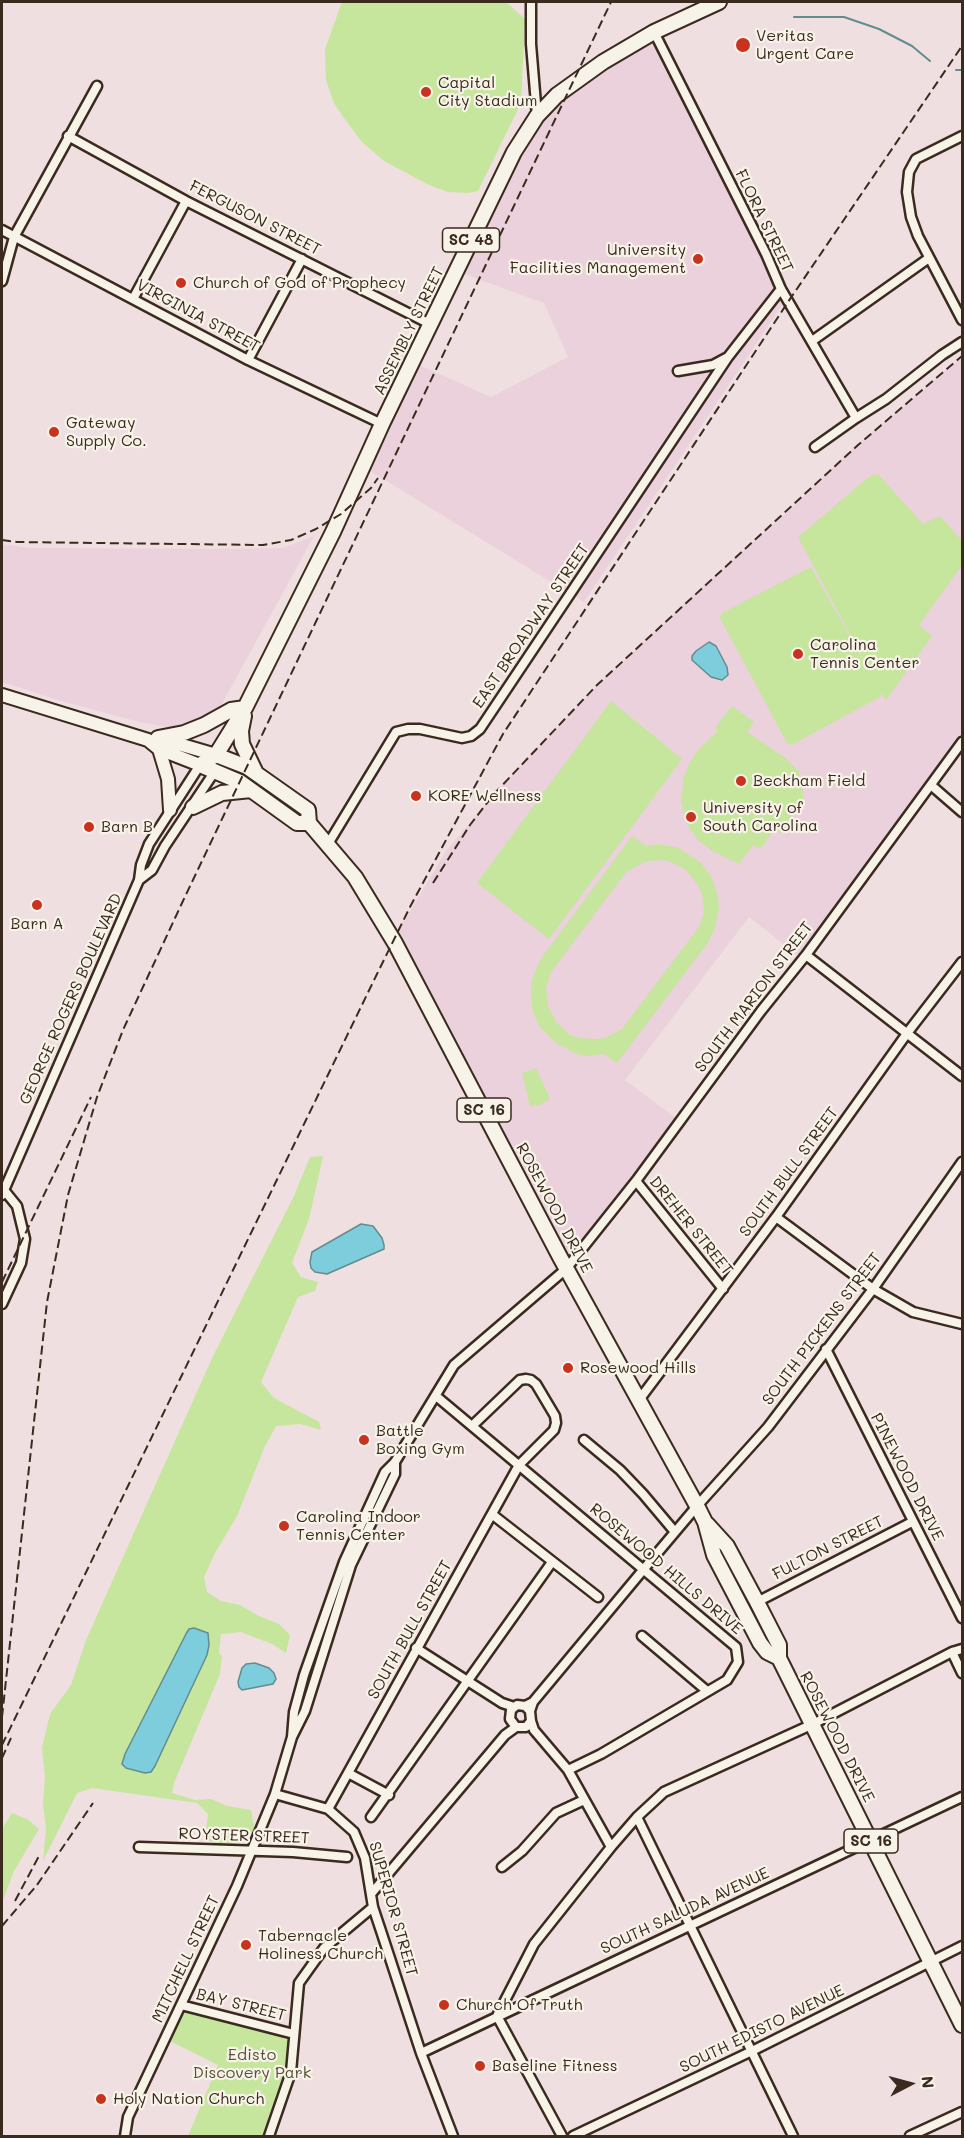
<!DOCTYPE html>
<html>
<head>
<meta charset="utf-8">
<style>
  body { margin:0 }
  #map { position:relative; width:964px; height:2138px; overflow:hidden; background:#f0dfe0; font-family:Mali,sans-serif }
  canvas { display:block }
  .frame { position:absolute; inset:0; border:3px solid #3b2a1e; pointer-events:none }
  .north { position:absolute; left:880px; top:2054px; width:60px; height:60px; -webkit-text-stroke:4px #f7f3e8; paint-order:stroke; rotate:84deg; font-size:16px; font-weight:700; line-height:24px; text-align:center; color:#3b2a1e }
  .north::after { content:''; display:block; margin:auto; width:21px; height:27px; background:#3b2a1e; clip-path:polygon(50% 0,100% 100%,50% 72%,0 100%) }
</style>
</head>
<body>
<div id="map">
<canvas width="964" height="2138"></canvas>
<div class="frame"></div>
<div class="north">N</div>
</div>
<script>
const ctx = document.querySelector('canvas').getContext('2d');
ctx.lineJoin = 'round';
function paint(path, color) {
  ctx.fillStyle = color;
  ctx.fill(path, 'evenodd');
}
function poly(rows) {
  const path = new Path2D();
  for (const r of rows) {
    path.moveTo(r[0], r[1]);
    for (let i = 2; i < r.length; i += 2) path.lineTo(r[i], r[i + 1]);
  }
  return path;
}
function trace(path, color, width, dash) {
  ctx.strokeStyle = color;
  ctx.lineWidth = width;
  ctx.lineCap = dash ? 'butt' : 'round';
  ctx.setLineDash(dash || []);
  ctx.stroke(path);
}
function write(font, color, halo, rows, align = 'center') {
  ctx.font = font + ' Mali,sans-serif';
  ctx.lineWidth = 4.5;
  ctx.setLineDash([]);
  ctx.textBaseline = 'middle';
  ctx.strokeStyle = halo;
  ctx.fillStyle = color;
  for (const [text, x, y, turn = 0] of rows) {
    ctx.save();
    ctx.translate(x, y);
    ctx.rotate((+turn || 0) * Math.PI / 180);
    ctx.textAlign = isNaN(turn) ? turn : align;
    if (halo) ctx.strokeText(text, 0, 0);
    ctx.fillText(text, 0, 0);
    ctx.restore();
  }
}
const built = poly([
  [656,34,786,299,584,602,362,466,410,361,491,397,568,357,544,303,453,270,545,107],
  [962,357,962,744,800,957,749,917,625,1080,677,1119,563,1270,391,943,446,851,504,783,602,681,712,578,784,515,850,451],
  [314,536,218,711,201,723,178,729,139,722,61,701,2,682,2,544,31,548,227,549,283,548]
]);
const green = poly([
  [342,2,506,2,525,19,521,103,478,191,468,193,448,192,429,185,384,161,362,142,344,118,334,103,326,80,325,49],
  [878,474,923,524,940,516,962,541,962,565,919,625,932,636,886,700,881,693,880,697,791,745,787,743,720,618,722,613,811,567,877,685,798,537,870,476],
  [611,701,682,759,549,939,477,883],
  [732,706,754,722,747,732,785,758,799,771,804,799,780,833,774,830,760,849,753,845,739,864,713,851,698,840,687,824,681,801,684,777,689,764,697,751,718,731,715,728],
  [632,836,646,846,658,844,679,848,701,863,712,878,718,897,719,908,715,928,707,944,617,1063,604,1054,587,1056,577,1054,556,1043,540,1027,535,1017,532,1008,531,987,533,977,540,960],
  [663,860,671,862,686,870,698,885,702,893,704,912,699,927,622,1029,607,1037,599,1039,580,1038,570,1035,556,1022,548,1006,546,987,551,972,626,872,647,861],
  [536,1068,550,1099,539,1105,530,1106,522,1073],
  [323,1156,309,1219,292,1263,301,1277,318,1282,315,1291,298,1297,261,1382,274,1398,319,1422,321,1430,300,1424,276,1426,265,1446,237,1516,215,1553,204,1577,207,1592,221,1601,240,1605,259,1616,279,1624,290,1635,286,1653,272,1644,241,1632,221,1634,219,1653,222,1656,220,1674,174,1783,172,1793,195,1800,211,1799,227,1806,251,1810,255,1830,240,1843,223,1846,205,1839,208,1814,197,1803,92,1788,77,1793,43,1861,46,1829,43,1804,45,1777,42,1748,50,1714,71,1685,86,1640,213,1356,294,1196,310,1157],
  [12,1813,27,1819,39,1829,14,1871,2,1903,2,1829],
  [185,2012,279,2034,288,2041,289,2059,285,2075,283,2077,268,2118,270,2120,264,2136,188,2136,218,2065,170,2041]
]);
const water = poly([
  [709,642,716,646,727,667,728,675,722,680,711,677,692,660,692,656,696,651,709,642],
  [361,1224,373,1226,382,1238,384,1245,384,1249,327,1274,315,1272,311,1268,310,1262,312,1252,361,1224],
  [194,1628,208,1633,209,1645,207,1655,155,1766,151,1772,145,1773,126,1768,122,1764,125,1754,186,1634,189,1629,194,1628],
  [255,1663,269,1668,274,1673,276,1679,273,1684,242,1690,239,1687,238,1682,242,1668,246,1664,255,1663]
]);
const stream = poly([
  [794,17,844,17,879,29,912,46,930,61],
  [956,70,962,70]
]);
const street = poly([
  [531,2,531,44,537,116],
  [654,32,766,254,781,289,856,418],
  [68,136,186,201,430,324],
  [962,136,916,159,909,172,907,192,911,217,918,236,962,320],
  [2,230,248,360,382,424],
  [2,281,14,237,97,86],
  [133,299,186,201],
  [812,341,929,258],
  [248,360,302,259],
  [678,371,713,365,726,358],
  [815,447,856,418,886,399,942,355,962,342],
  [932,786,962,812],
  [328,844,396,732,408,729,420,729,462,738,471,736,480,729,728,357,781,289],
  [139,880,152,870,165,846,215,771],
  [806,955,962,1076],
  [636,1181,723,1289],
  [2,1195,139,880,141,865,149,844,200,765],
  [776,1217,873,1289,913,1312,962,1324],
  [2,1304,21,1263,25,1239,17,1206,4,1190],
  [826,1349,962,1618],
  [436,1396,736,1647,738,1662,727,1680,601,1754,568,1770],
  [639,1400,776,1217,908,1032,962,962],
  [584,1440,620,1470,643,1494,675,1532],
  [395,1462,395,1474,351,1565,305,1711,292,1737,294,1712,304,1675,344,1562,385,1472,395,1462,454,1365,566,1269,636,1181,761,1011,806,955,962,742],
  [493,1515,598,1597],
  [757,1602,912,1522],
  [642,1636,707,1691],
  [416,1648,502,1703,514,1707],
  [952,1652,962,1673],
  [525,1706,530,1711,531,1721,526,1727,516,1727,510,1719,511,1710,517,1705,525,1706,533,1702],
  [530,1711,533,1702,643,1570,697,1506,768,1427,873,1289,962,1162],
  [531,1721,534,1730,568,1770,611,1847],
  [292,1737,275,1794,328,1809,354,1832,365,1858,373,1907,382,1934,421,2053,453,2136],
  [348,1773,389,1795],
  [328,1809,519,1465,554,1430,556,1423,555,1416,536,1384,531,1380,526,1379,520,1380,472,1426],
  [371,1817,552,1562],
  [637,1817,793,2136],
  [139,1847,293,1852,347,1857],
  [502,1867,522,1851,556,1813,584,1800],
  [371,1894,505,1735,516,1727],
  [181,2005,294,2034],
  [421,2053,962,1797],
  [125,2136,128,2117,237,1886,275,1794],
  [269,2136,291,2072,299,1983,324,1948,373,1907],
  [562,2136,497,2016,534,1944,611,1847,637,1817,664,1792,813,1724,952,1652,962,1649],
  [573,2136,752,2051,962,1946],
  [910,2136,962,2112]
]);
const secondary = poly([
  [2,695,148,740,159,749,200,765],
  [158,738,216,755],
  [159,749,168,779,170,810]
]);
const primary = poly([
  [244,716,241,731,242,744,255,771],
  [158,738,184,733,204,725,231,710,245,708],
  [216,755,247,767,308,810,309,823,355,877,395,943,560,1257,697,1506,705,1522,714,1555,760,1643,767,1652,779,1658],
  [200,765,216,755,245,708,333,532,382,424,514,152,537,116,557,95,603,62,654,32,719,2],
  [200,765,240,782,297,823,309,823],
  [193,807,222,793,251,790],
  [707,1524,727,1546,757,1602,779,1645,779,1658,962,2025]
]);
const rail = poly([
  [2,540,17,542,263,545,291,540,316,529,341,514,371,488,378,478],
  [433,883,470,825,494,794,597,685,858,445,962,356],
  [2,1282,91,1097],
  [2,1717,47,1302,68,1195,97,1097,123,1030,182,903,611,2],
  [2,1745,377,974,410,907,503,734,788,302,962,46],
  [2,1758,11,1738],
  [15,1901,39,1856],
  [2,1926,37,1885,93,1803]
]);
const markers = [
  [743,45,8,"#c8321e"],
  [426,92,6,"#c8321e"],
  [698,259,6,"#c8321e"],
  [181,283,6,"#c8321e"],
  [54,432,6,"#c8321e"],
  [798,654,6,"#c8321e"],
  [741,781,6,"#c8321e"],
  [416,796,6,"#c8321e"],
  [691,817,6,"#c8321e"],
  [89,827,6,"#c8321e"],
  [37,905,6,"#c8321e"],
  [568,1368,6,"#c8321e"],
  [364,1440,6,"#c8321e"],
  [284,1526,6,"#c8321e"],
  [246,1945,6,"#c8321e"],
  [444,2005,6,"#c8321e"],
  [480,2066,6,"#c8321e"],
  [101,2099,6,"#c8321e"]
];
const shields = [
  [471,240,57],
  [484,1110,54],
  [871,1841,54]
];
const shieldNames = [
  ["SC 48",471,240],
  ["SC 16",484,1110],
  ["SC 16",871,1841]
];
const poiNames = [
  ["Veritas",756,36],
  ["Urgent Care",756,54],
  ["Capital",438,83],
  ["City Stadium",438,101],
  ["University",686,250,"right"],
  ["Facilities Management",686,268,"right"],
  ["Church of God of Prophecy",193,283],
  ["Gateway",66,423],
  ["Supply Co.",66,441],
  ["Carolina",810,645],
  ["Tennis Center",810,663],
  ["Beckham Field",753,781],
  ["KORE Wellness",428,796],
  ["University of",703,808],
  ["South Carolina",703,826],
  ["Barn B",101,827],
  ["Barn A",37,924,"center"],
  ["Rosewood Hills",580,1368],
  ["Battle",376,1431],
  ["Boxing Gym",376,1449],
  ["Carolina Indoor",296,1517],
  ["Tennis Center",296,1535],
  ["Tabernacle",258,1936],
  ["Holiness Church",258,1954],
  ["Church Of Truth",456,2005],
  ["Baseline Fitness",492,2066],
  ["Holy Nation Church",113,2099]
];
const streetNames = [
  ["FERGUSON STREET",255,218,27],
  ["FLORA STREET",764,221,64],
  ["VIRGINIA STREET",198,316,28],
  ["ASSEMBLY STREET",409,331,-64],
  ["EAST BROADWAY STREET",531,626,-56],
  ["SOUTH MARION STREET",754,997,-53],
  ["GEORGE ROGERS BOULEVARD",71,999,-66],
  ["SOUTH BULL STREET",789,1172,-54],
  ["ROSEWOOD DRIVE",554,1208,62],
  ["DREHER STREET",691,1226,51],
  ["SOUTH PICKENS STREET",822,1329,-53],
  ["PINEWOOD DRIVE",907,1477,63],
  ["FULTON STREET",828,1548,-27],
  ["ROSEWOOD HILLS DRIVE",666,1569,40],
  ["SOUTH BULL STREET",410,1630,-61],
  ["ROSEWOOD DRIVE",837,1737,63],
  ["ROYSTER STREET",244,1836,2],
  ["SUPERIOR STREET",393,1909,74],
  ["SOUTH SALUDA AVENUE",685,1911,-25],
  ["MITCHELL STREET",186,1959,-65],
  ["BAY STREET",241,2005,14],
  ["SOUTH EDISTO AVENUE",762,2029,-26]
];
const parkNames = [
  ["Edisto",252,2055],
  ["Discovery Park",252,2073]
];
paint(built, '#ebd1db');
paint(green, '#c6e59d');
paint(water, '#7ecddc');
trace(water, '#638c90', 1.5);
trace(stream, '#638c90', 2);
trace(street, '#3b2a1e', 13);
trace(secondary, '#3b2a1e', 16);
trace(primary, '#3b2a1e', 18);
trace(street, '#f7f3e8', 8);
trace(secondary, '#f7f3e8', 12);
trace(primary, '#f7f3e8', 14);
trace(rail, '#3b2a1e', 2, [9, 4.5]);
for (const [x, y, r, color] of markers) {
  const dot = new Path2D();
  dot.arc(x, y, r, 0, 2 * Math.PI);
  ctx.fillStyle = color;
  ctx.fill(dot);
  trace(dot, '#f7f3e8', 2);
}
for (const [x, y, w] of shields) {
  const box = new Path2D();
  box.roundRect(x - w / 2, y - 12, w, 24, 4.5);
  ctx.fillStyle = '#f7f3e8';
  ctx.fill(box);
  trace(box, '#3b2a1e', 1.5);
}
write('bold 15px', '#3b2a1e', null, shieldNames);
write('16px', '#3b2a1e', '#f7f3e8', poiNames, 'left');
write('16px', '#3b2a1e', '#f7f3e8', streetNames);
write('16px', '#574f37', '#f7f3e8', parkNames);
</script>
</body>
</html>
